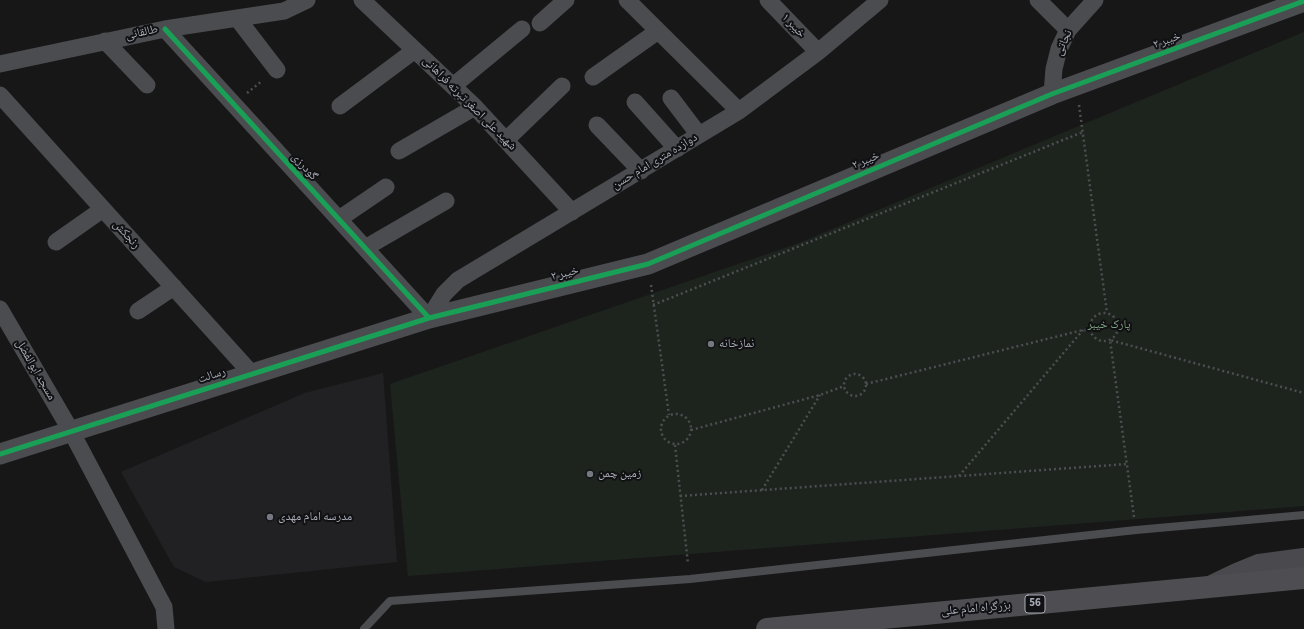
<!DOCTYPE html>
<html>
<head>
<meta charset="utf-8">
<style>
  body { margin:0 }
  canvas { display:block; background:#171717 }
</style>
</head>
<body>
<canvas width="1304" height="629"></canvas>
<script>
const ctx = document.querySelector('canvas').getContext('2d');
ctx.lineJoin = 'round';
function paint(path, color) {
  ctx.fillStyle = color;
  ctx.fill(path, 'evenodd');
}
function poly(rows) {
  const path = new Path2D();
  for (const r of rows) {
    if (r.length === 3) {
      path.moveTo(r[0] + r[2], r[1]);
      path.arc(r[0], r[1], r[2], 0, 2 * Math.PI);
      continue;
    }
    path.moveTo(r[0], r[1]);
    for (let i = 2; i < r.length; i += 2) path.lineTo(r[i], r[i + 1]);
  }
  return path;
}
function trace(path, color, width, dash) {
  ctx.strokeStyle = color;
  ctx.lineWidth = width;
  ctx.lineCap = dash ? 'butt' : 'round';
  ctx.setLineDash(dash || []);
  ctx.stroke(path);
}
function write(font, color, halo, rows, align = 'center') {
  ctx.font = font + ' "Source Sans 3","Noto Naskh Arabic",sans-serif';
  ctx.lineWidth = 4;
  ctx.setLineDash([]);
  ctx.textBaseline = 'middle';
  ctx.strokeStyle = halo;
  ctx.fillStyle = color;
  for (const [text, x, y, turn = 0] of rows) {
    ctx.save();
    ctx.translate(x, y);
    ctx.rotate((+turn || 0) * Math.PI / 180);
    ctx.textAlign = isNaN(turn) ? turn : align;
    if (halo) ctx.strokeText(text, 0, 0);
    ctx.fillText(text, 0, 0);
    ctx.restore();
  }
}
const built = poly([
  [383,373,397,562,206,582,174,567,121,472,305,393]
]);
const green = poly([
  [1304,32,1304,506,408,576,390,384,799,243]
]);
const path = poly([
  [247,93,262,81],
  [1079,105,1107,313],
  [651,285,669,415],
  [653,305,1083,132],
  [1104,327,14],
  [855,385,11],
  [866,384,1083,330,1091,330],
  [676,429,15],
  [691,430,820,395,844,386],
  [675,445,688,564],
  [959,476,1083,330],
  [762,490,820,395],
  [680,496,1127,464],
  [1134,517,1110,340,1304,393]
]);
const service = poly([
  [364,629,390,601,690,579,1136,530,1304,515]
]);
const minor = poly([
  [362,0,475,107,572,212],
  [627,0,739,111],
  [768,0,818,52],
  [1038,0,1068,30],
  [237,18,277,70],
  [540,23,566,0],
  [165,29,429,318,444,294,458,280,739,111,818,52,880,0],
  [105,41,147,85],
  [0,64,165,29,284,11,307,0],
  [593,77,658,31],
  [453,86,522,29],
  [1052,94,1054,69,1059,49,1068,30,1095,0],
  [0,95,252,374],
  [671,98,699,135],
  [635,102,677,149],
  [340,106,415,50],
  [597,125,641,171],
  [506,140,562,86],
  [399,151,475,107],
  [339,219,386,187],
  [56,242,103,209],
  [365,248,446,201],
  [0,309,71,431,164,607,166,629],
  [138,311,174,287]
]);
const tertiary = poly([
  [0,454,429,318,648,264,1052,94,1304,1]
]);
const secondary = poly([
  [1212,586,1237,574,1259,565,1304,559]
]);
const trunk = poly([
  [767,629,1304,578]
]);
const cycleway = poly([
  [165,29,429,318],
  [0,454,429,318,648,264,1052,94,1304,1]
]);
const markers = [
  [711,344,4,"#757880"],
  [590,474,4,"#757880"],
  [270,517,4,"#757880"]
];
const shields = [
  [1035,604,20]
];
const shieldNames = [
  ["56",1035,604]
];
const streetNames = [
  ["خیبر ۱",793,26,46],
  ["طالقانی",142,33,-12],
  ["خیبر ۲",1167,41,-20],
  ["نجاتی",1064,43,-66],
  ["شهید علی اصغر تبرته فراهانی",469,104,45],
  ["خیبر ۲",866,161,-23],
  ["دوازده متری امام حسن",655,162,-31],
  ["گودرزی",304,167,48],
  ["رنجکش",126,235,48],
  ["خیبر ۲",565,274,-14],
  ["مسجد ابوالفضل",35,370,60],
  ["رسالت",212,376,-18],
  ["بزرگراه امام علی",976,609,-5]
];
const parkNames = [
  ["پارک خیبر",1109,325]
];
const poiNames = [
  ["نمازخانه",719,344],
  ["زمین چمن",598,474],
  ["مدرسه امام مهدی",278,517]
];
paint(built, '#212123');
paint(green, '#1d241e');
trace(path, '#4d4e52', 2.5, [2, 3]);
trace(service, '#4b4c50', 8);
trace(minor, '#4b4c50', 17);
trace(tertiary, '#4b4c50', 21);
trace(secondary, '#4a4a4e', 22);
trace(trunk, '#4e4e52', 22);
trace(cycleway, '#1a9f57', 5);
for (const [x, y, r, color] of markers) {
  const dot = new Path2D();
  dot.arc(x, y, r, 0, 2 * Math.PI);
  ctx.fillStyle = color;
  ctx.fill(dot);
  trace(dot, '#111113', 1.5);
}
for (const [x, y, w] of shields) {
  const box = new Path2D();
  box.roundRect(x - w / 2, y - 9, w, 18, 3);
  ctx.fillStyle = '#111113';
  ctx.fill(box);
  trace(box, '#a8adb8', 1);
}
write('bold 11px', '#a8adb8', null, shieldNames);
write('12px', '#a8adb8', '#111113', streetNames);
write('12px', '#7fa381', '#111113', parkNames);
write('12px', '#a8adb8', '#111113', poiNames, 'left');
</script>
</body>
</html>
